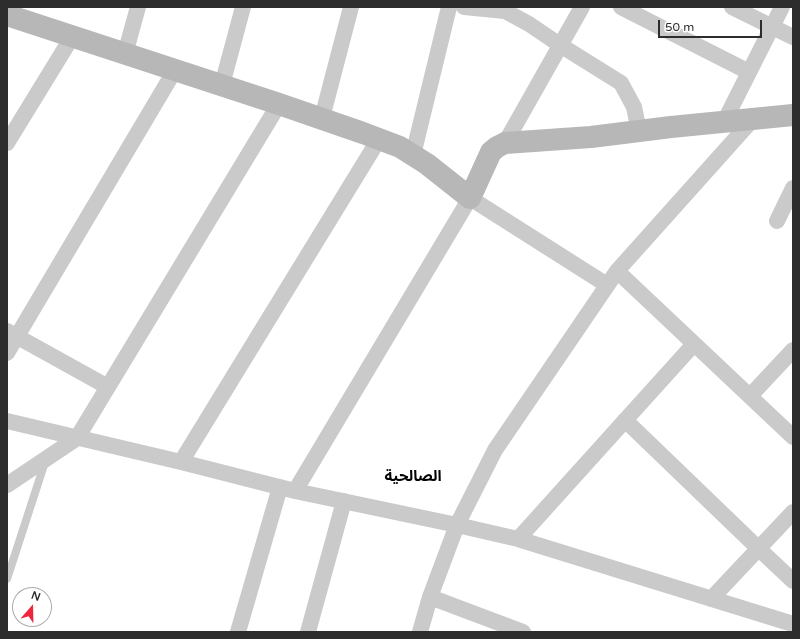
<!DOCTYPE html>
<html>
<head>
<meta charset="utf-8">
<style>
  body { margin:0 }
  #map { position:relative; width:800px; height:639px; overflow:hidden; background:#fff; font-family:"Varela Round",sans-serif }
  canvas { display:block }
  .frame { position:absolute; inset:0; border:8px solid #2d2d2d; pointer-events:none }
  .north { position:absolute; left:12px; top:587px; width:40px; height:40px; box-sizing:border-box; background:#fff; border:1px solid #ababab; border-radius:50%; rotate:20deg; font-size:11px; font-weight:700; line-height:16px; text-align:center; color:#2d2d2d }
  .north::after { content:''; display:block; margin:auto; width:14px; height:18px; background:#ef253e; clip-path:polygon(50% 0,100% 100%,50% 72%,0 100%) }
  .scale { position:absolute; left:658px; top:20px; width:104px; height:18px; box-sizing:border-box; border:2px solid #2d2d2d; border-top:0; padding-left:5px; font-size:12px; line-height:14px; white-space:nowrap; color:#2d2d2d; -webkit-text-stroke:3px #fff; paint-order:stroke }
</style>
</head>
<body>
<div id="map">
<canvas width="800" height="639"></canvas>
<div class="frame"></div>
<div class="north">N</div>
<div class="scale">50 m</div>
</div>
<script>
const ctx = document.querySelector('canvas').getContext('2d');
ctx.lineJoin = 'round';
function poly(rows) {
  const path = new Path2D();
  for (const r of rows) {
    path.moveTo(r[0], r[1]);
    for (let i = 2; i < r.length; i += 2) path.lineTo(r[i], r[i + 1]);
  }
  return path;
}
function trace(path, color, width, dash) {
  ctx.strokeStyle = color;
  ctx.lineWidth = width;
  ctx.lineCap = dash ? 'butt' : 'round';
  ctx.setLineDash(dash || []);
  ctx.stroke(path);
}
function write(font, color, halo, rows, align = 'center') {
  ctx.font = font + ' "Varela Round","Noto Sans Arabic",sans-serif';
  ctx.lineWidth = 4;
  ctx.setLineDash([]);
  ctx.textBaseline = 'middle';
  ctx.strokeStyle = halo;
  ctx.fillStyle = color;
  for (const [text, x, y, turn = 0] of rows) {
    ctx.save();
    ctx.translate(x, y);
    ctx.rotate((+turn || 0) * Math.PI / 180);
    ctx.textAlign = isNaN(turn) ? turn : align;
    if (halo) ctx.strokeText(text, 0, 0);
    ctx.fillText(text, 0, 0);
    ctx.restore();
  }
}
const lane = poly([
  [7,579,45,462]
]);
const street = poly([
  [464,7,505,11,529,24,560,45,621,83,634,107,639,131],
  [621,7,749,72],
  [732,7,793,37],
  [125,54,138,7],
  [222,85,243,7],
  [322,118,351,7],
  [724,122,782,7],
  [7,143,72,37],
  [505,143,582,7],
  [413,155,449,7],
  [777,221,793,188],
  [617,271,793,437],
  [7,331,108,387],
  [7,353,175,70],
  [750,396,793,350],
  [625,420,759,549,793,581],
  [7,421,181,462,295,491,457,525,518,539,793,624],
  [181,462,379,139],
  [7,485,77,438,279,104],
  [295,491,470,198,607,285],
  [518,539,694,344],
  [430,597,523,632],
  [711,599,793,512],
  [238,632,280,487],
  [308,632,344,501],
  [420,632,430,597,457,525,495,450,617,271,754,118]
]);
const secondary = poly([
  [7,15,279,104,363,133,400,147,427,164,470,198,491,152,497,147,505,143,591,137,671,127,793,115]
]);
const districtNames = [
  ["الصالحية",413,477]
];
trace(lane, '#cacaca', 8);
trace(street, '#cacaca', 16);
trace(secondary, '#b7b7b7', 22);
write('bold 15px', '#000', '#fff', districtNames);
</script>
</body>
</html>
